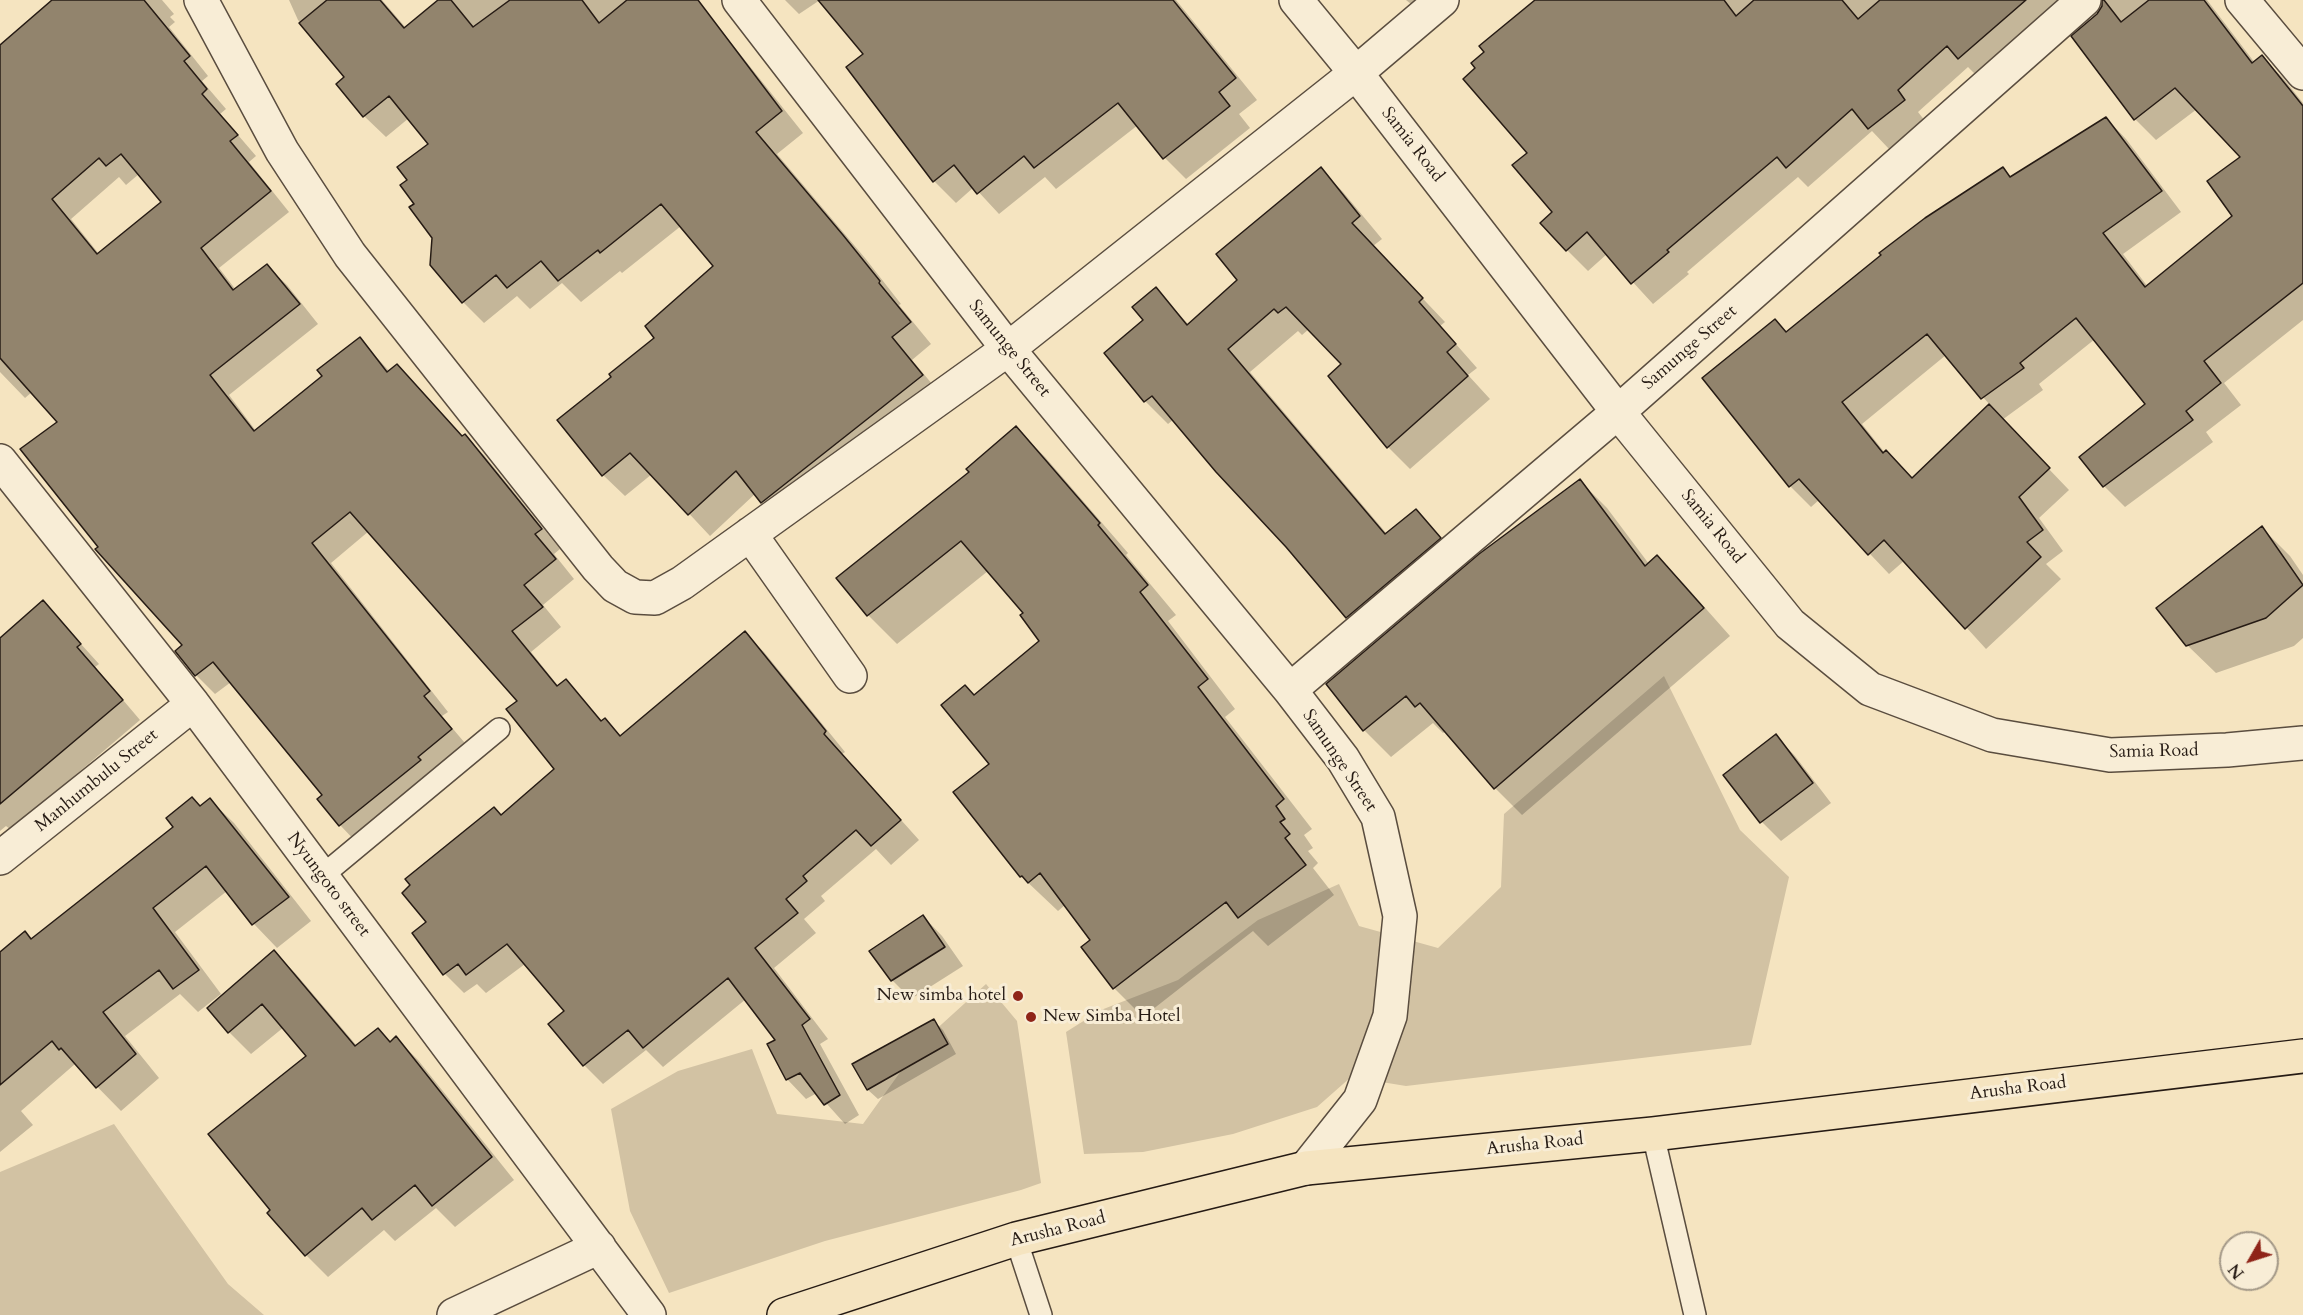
<!DOCTYPE html>
<html>
<head>
<meta charset="utf-8">
<style>
  body { margin:0 }
  #map { position:relative; width:2303px; height:1315px; overflow:hidden; background:#f5e4c0; font-family:Cardo,serif }
  canvas { display:block }
  .north { position:absolute; left:2219px; top:1231px; width:60px; height:60px; box-sizing:border-box; background:#f8edd6; border:2px solid #a49988; border-radius:50%; rotate:231deg; font-size:16px; font-weight:700; line-height:24px; text-align:center; color:#261b14 }
  .north::after { content:''; display:block; margin:auto; width:21px; height:27px; background:#8f2418; clip-path:polygon(50% 0,100% 100%,50% 72%,0 100%) }
</style>
</head>
<body>
<div id="map">
<canvas width="2303" height="1315"></canvas>
<div class="north">N</div>
</div>
<script>
const ctx = document.querySelector('canvas').getContext('2d');
ctx.lineJoin = 'round';
function paint(path, color) {
  ctx.fillStyle = color;
  ctx.fill(path, 'evenodd');
}
function poly(rows) {
  const path = new Path2D();
  for (const r of rows) {
    path.moveTo(r[0], r[1]);
    for (let i = 2; i < r.length; i += 2) path.lineTo(r[i], r[i + 1]);
  }
  return path;
}
function trace(path, color, width, dash) {
  ctx.strokeStyle = color;
  ctx.lineWidth = width;
  ctx.lineCap = dash ? 'butt' : 'round';
  ctx.setLineDash(dash || []);
  ctx.stroke(path);
}
function write(font, color, halo, rows, align = 'center') {
  ctx.font = font + ' Cardo,serif';
  ctx.lineWidth = 6;
  ctx.setLineDash([]);
  ctx.textBaseline = 'middle';
  ctx.strokeStyle = halo;
  ctx.fillStyle = color;
  for (const [text, x, y, turn = 0] of rows) {
    ctx.save();
    ctx.translate(x, y);
    ctx.rotate((+turn || 0) * Math.PI / 180);
    ctx.textAlign = isNaN(turn) ? turn : align;
    if (halo) ctx.strokeText(text, 0, 0);
    ctx.fillText(text, 0, 0);
    ctx.restore();
  }
}
const green = poly([
  [1664,676,1740,830,1789,877,1751,1045,1406,1086,1351,1077,1317,1107,1233,1134,1143,1152,1084,1154,1066,1032,1101,1010,1178,980,1258,920,1339,884,1359,926,1438,948,1501,887,1504,814],
  [986,984,1017,1021,1041,1183,1021,1190,825,1241,669,1293,630,1211,611,1109,678,1071,752,1049,777,1114,863,1124,921,1043],
  [114,1124,228,1284,264,1315,0,1315,0,1172]
]);
const shadow = poly([
  [52,0,162,0,174,14,170,17,175,22,169,27,208,76,202,81,226,109,220,114,256,156,249,162,289,212,219,268,236,290,267,266,287,285,318,324,229,395,256,431,324,376,360,339,390,372,416,386,463,437,464,436,484,455,560,549,554,554,574,579,543,605,561,627,531,652,559,687,566,681,603,722,605,720,622,737,744,633,764,652,845,752,842,754,919,840,891,865,876,849,821,896,825,901,804,919,816,933,774,968,828,1039,820,1044,859,1115,845,1124,817,1093,806,1099,787,1079,778,1041,746,999,663,1067,646,1050,603,1084,584,1065,566,1011,525,964,486,993,477,984,464,993,445,974,428,922,501,817,556,769,519,701,369,531,331,563,448,712,442,716,470,749,359,845,340,825,324,795,231,682,215,694,196,675,185,645,100,547,59,423,32,392,25,398,0,372,0,46],
  [139,174,163,202,99,254,71,219,119,177,126,185],
  [289,0,382,0,406,28,440,0,697,0,803,133,777,154,865,258,901,304,899,305,931,344,912,360,943,397,784,523,756,493,710,536,652,474,625,496,603,475,613,377,656,338,715,266,681,226,622,273,620,271,581,302,562,283,530,309,517,296,484,323,463,302,434,237,416,204,409,180,430,144,409,118,386,137,364,116,347,77,298,20],
  [785,0,1176,0,1257,100,1239,114,1250,128,1186,179,1165,158,1138,125,1056,189,1045,177,999,214,974,187,956,203,934,181,848,68,865,54,820,0,799,14],
  [1406,0,1415,0,1411,4],
  [1537,0,2207,0,2255,63,2262,57,2283,78,2303,103,2303,320,2224,383,2241,405,2206,432,2213,442,2125,507,2104,486,2147,404,2095,339,2039,384,2043,390,2002,420,2069,490,2039,518,2063,551,2046,564,2061,579,1986,649,1905,560,1889,574,1819,500,1811,507,1790,486,1704,379,1775,321,1788,333,2003,169,2012,178,2106,118,2126,139,2181,212,2123,254,2148,287,2235,217,2242,157,2197,109,2156,140,2135,119,2073,36,2098,15,2103,7,2103,2,2101,2,1980,79,1968,67,1918,112,1925,121,1889,149,1872,131,1808,187,1798,177,1687,272,1689,274,1653,304,1607,254,1588,271,1567,250,1529,153],
  [1946,355,1990,405,1913,479,1885,453,1862,424],
  [1321,169,1343,192,1382,239,1373,246,1445,322,1440,326,1477,368,1468,375,1490,399,1410,469,1388,447,1343,364,1309,329,1302,335,1298,331,1250,372,1387,534,1416,511,1462,561,1370,639,1348,617,1174,419,1168,424,1145,401,1106,353,1145,321,1156,289,1189,325,1239,280],
  [1016,428,1045,457,1128,553,1126,555,1176,615,1168,621,1235,709,1225,717,1312,829,1304,835,1313,848,1308,851,1318,863,1313,868,1334,895,1268,946,1253,931,1143,1017,1114,988,1092,940,1065,905,1058,911,1021,876,975,696,1041,641,1025,613,988,571,897,644,868,615,838,579,971,472],
  [1580,481,1607,508,1649,564,1657,557,1684,584,1730,636,1522,815,1495,788,1446,731,1443,733,1433,723,1391,757,1364,730],
  [2262,528,2290,556,2303,575,2303,638,2294,646,2216,673,2187,645],
  [43,602,99,664,95,667,140,720,11,830,6,826,0,831,0,640],
  [1776,736,1795,756,1831,803,1781,841,1762,822,1725,775],
  [210,800,234,823,311,921,277,948,254,924,227,891,175,932,221,994,198,1012,180,994,125,1036,159,1078,121,1111,75,1064,21,1111,33,1125,0,1152,0,954,32,940],
  [923,916,942,936,963,966,911,999,892,980],
  [274,952,296,974,357,1046,378,1030,391,1042,396,1038,418,1060,514,1180,455,1227,436,1208,395,1241,384,1230,328,1277,306,1255,272,1210,309,1056,284,1027,251,1054,229,1032],
  [934,1021,943,1030,956,1054,878,1099,868,1090,854,1064]
]);
const building = poly([
  [52,0,144,0,190,56,184,61,207,89,202,94,238,135,230,141,271,191,201,248,233,290,267,264,300,304,210,375,254,431,322,376,317,370,360,337,387,372,397,364,462,436,465,434,542,529,535,534,556,559,524,585,543,607,512,631,557,686,566,679,601,721,605,718,620,736,745,631,826,731,824,734,901,820,871,846,856,830,803,876,807,881,786,899,798,913,755,948,810,1019,802,1025,840,1095,824,1105,800,1073,786,1080,767,1044,775,1040,728,978,643,1048,628,1030,583,1066,548,1024,564,1011,507,944,466,975,458,964,443,975,412,933,426,922,402,893,410,885,405,879,494,807,501,815,554,769,506,709,517,701,350,512,312,543,430,691,424,696,452,729,418,757,421,760,339,826,317,799,322,795,213,662,195,676,175,651,182,645,95,549,98,547,20,449,57,422,0,358,0,45,52,0],
  [121,154,161,202,97,254,52,199,99,158,106,166,121,154],
  [327,0,380,0,404,28,438,0,451,0,473,27,510,0,582,0,599,23,627,0,698,0,782,111,756,132,843,235,880,281,879,283,911,322,892,337,923,375,761,503,736,471,688,515,630,453,602,476,557,420,611,377,609,374,654,338,645,326,713,266,661,204,600,253,598,250,558,281,541,261,507,288,496,275,462,303,430,265,432,238,409,207,414,204,400,185,407,180,397,167,428,144,389,96,363,117,336,84,344,77,299,23,327,0],
  [818,0,1173,0,1236,78,1219,92,1230,106,1163,159,1118,103,1034,168,1024,156,977,194,954,165,933,182,846,67,863,54,818,0],
  [1535,0,1724,0,1736,16,1754,0,1842,0,1858,19,1880,0,2026,0,1958,59,1947,46,1898,90,1905,100,1868,129,1852,109,1786,168,1777,157,1667,250,1669,252,1631,284,1587,232,1566,251,1540,223,1552,212,1512,165,1527,153,1463,79,1475,68,1471,63,1484,52,1479,46,1535,0],
  [2102,0,2104,0,2121,22,2149,0,2204,0,2252,63,2262,55,2303,106,2303,283,2204,361,2221,383,2186,411,2193,420,2103,487,2079,457,2145,404,2076,318,2020,363,2024,368,1981,399,1927,334,1842,402,1883,453,1886,450,1912,478,1989,404,2050,468,2019,497,2043,530,2027,542,2041,557,1965,629,1884,540,1868,555,1799,479,1789,487,1702,378,1775,319,1786,332,1881,255,1879,253,1925,218,2003,167,2010,177,2106,117,2162,191,2103,233,2145,287,2232,216,2207,181,2240,157,2175,88,2134,120,2071,36,2097,14,2102,6,2102,0],
  [1321,167,1360,216,1352,223,1423,298,1419,302,1456,344,1447,352,1468,376,1387,448,1328,376,1341,364,1286,307,1278,313,1274,309,1228,349,1385,534,1416,509,1441,538,1346,618,1286,547,1216,472,1152,396,1144,402,1104,353,1143,320,1132,307,1156,287,1187,325,1237,280,1216,254,1321,167],
  [1016,426,1100,523,1098,525,1148,585,1140,592,1208,679,1198,687,1284,799,1276,806,1285,819,1280,822,1290,834,1285,838,1306,865,1238,918,1226,902,1113,989,1081,947,1090,940,1040,873,1028,883,1022,876,1020,877,953,792,989,764,941,705,965,685,974,695,1039,641,1020,615,1023,613,961,541,867,616,836,578,969,472,966,469,1016,426],
  [1580,479,1645,566,1657,555,1704,608,1494,789,1420,703,1415,707,1406,696,1363,731,1326,684,1479,554,1580,479],
  [2262,526,2303,585,2266,618,2186,646,2156,608,2262,526],
  [43,600,81,644,77,647,123,700,0,804,0,638,43,600],
  [1776,734,1813,783,1760,823,1723,775,1776,734],
  [192,797,200,806,210,798,289,897,252,925,206,866,153,908,199,970,173,989,159,970,103,1012,136,1054,96,1088,61,1048,59,1050,52,1041,0,1085,0,952,25,931,31,939,173,827,166,818,192,797],
  [923,915,945,947,891,981,869,951,923,915],
  [274,950,355,1046,378,1028,390,1042,396,1036,492,1157,432,1206,415,1185,372,1220,362,1208,305,1256,267,1213,270,1210,208,1134,306,1056,262,1004,228,1033,207,1008,274,950],
  [934,1019,948,1044,867,1090,852,1064,934,1019]
]);
const service = poly([
  [322,876,499,729],
  [1653,1134,1695,1315],
  [1016,1239,1041,1315]
]);
const minor = poly([
  [201,0,282,151,350,255,598,568,615,586,635,597,655,598,682,583,1008,349,1356,73,1442,0],
  [739,0,1008,349,1290,690,1343,759,1378,817,1400,916,1390,1016,1360,1100,1306,1168],
  [1296,0,1356,73,1618,412,1790,624,1870,689,1992,735,2110,755,2227,750,2303,743],
  [2242,0,2303,73],
  [0,461,193,704,649,1315],
  [750,534,850,676],
  [1290,690,1618,412,2084,0],
  [0,858,193,704],
  [454,1315,599,1247]
]);
const trunk = poly([
  [784,1315,1016,1239,1306,1168,1653,1134,2303,1056]
]);
const markers = [
  [1018,996,6,"#8f2418"],
  [1031,1017,6,"#8f2418"]
];
const streetNames = [
  ["Samia Road",1412,145,52],
  ["Samunge Street",1690,348,-41],
  ["Samunge Street",1009,349,51],
  ["Samia Road",1712,527,51],
  ["Samia Road",2154,752,-1],
  ["Samunge Street",1339,761,56],
  ["Manhumbulu Street",97,781,-39],
  ["Nyungoto street",328,885,53],
  ["Arusha Road",2018,1089,-7],
  ["Arusha Road",1535,1145,-6],
  ["Arusha Road",1058,1230,-14]
];
const poiNames = [
  ["New simba hotel",1006,996],
  ["New Simba Hotel",1043,1017,"left"]
];
paint(green, '#d2c2a3');
paint(shadow, '#0003');
paint(building, '#92846d');
trace(building, '#261b14', 1.5);
trace(service, '#5a4d3f', 24);
trace(minor, '#5a4d3f', 36);
trace(trunk, '#261b14', 36);
trace(service, '#f8edd6', 21);
trace(minor, '#f8edd6', 33);
trace(trunk, '#f5e4c0', 33);
for (const [x, y, r, color] of markers) {
  const dot = new Path2D();
  dot.arc(x, y, r, 0, 2 * Math.PI);
  ctx.fillStyle = color;
  ctx.fill(dot);
  trace(dot, '#f8edd6', 2);
}
write('18px', '#261b14', '#f8edd6', streetNames);
write('18px', '#261b14', '#f8edd6', poiNames, 'right');
</script>
</body>
</html>
